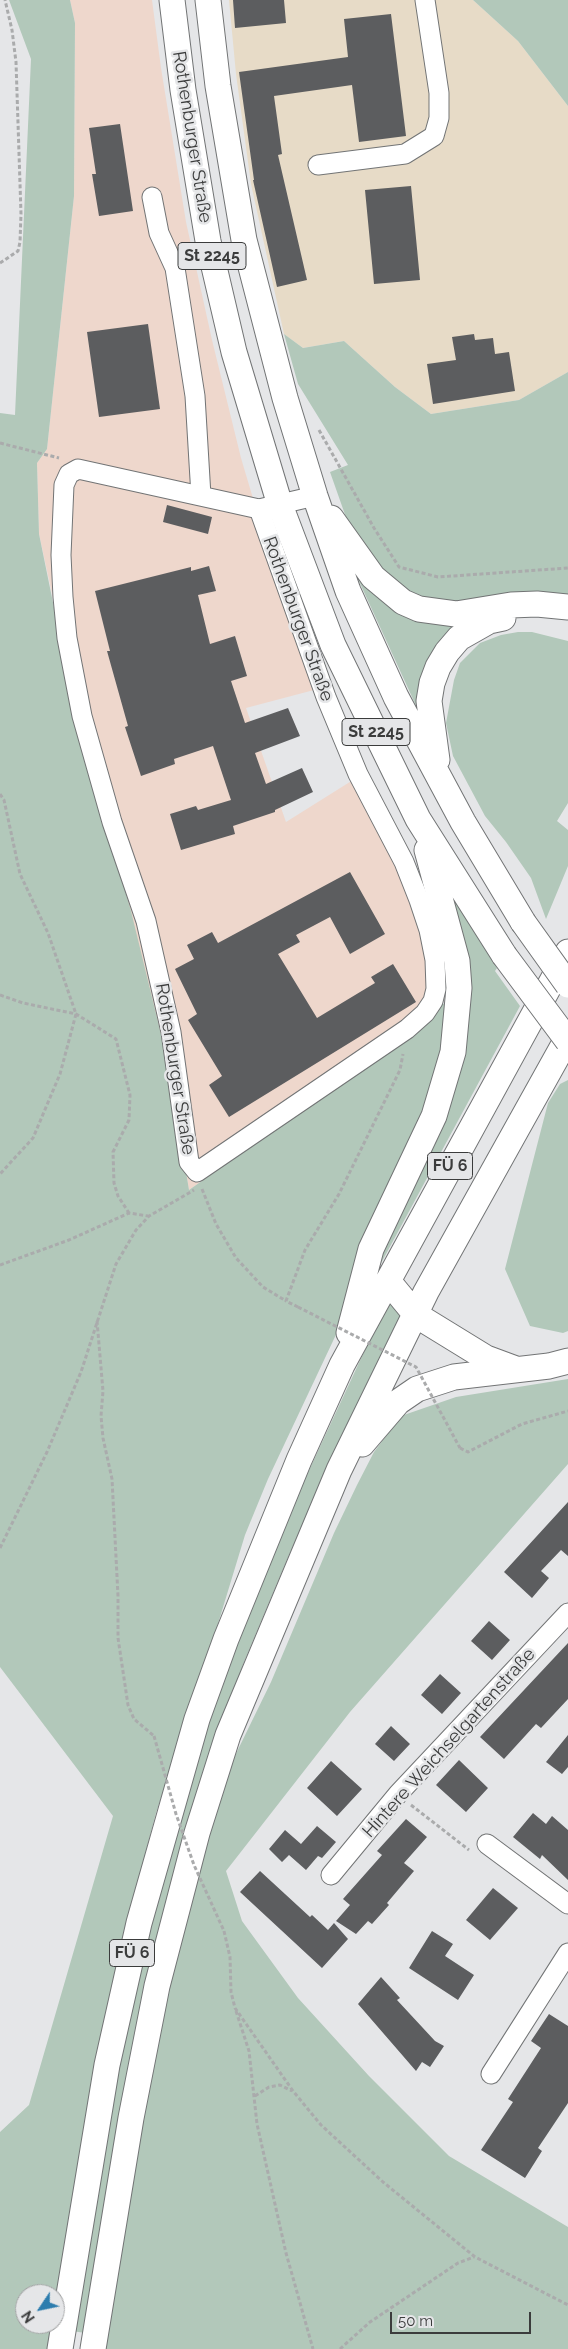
<!DOCTYPE html>
<html>
<head>
<meta charset="utf-8">
<style>
  body { margin:0 }
  #map { position:relative; width:568px; height:2349px; overflow:hidden; background:#e5e6e8; font-family:Raleway,sans-serif }
  canvas { display:block }
  .north { position:absolute; left:15px; top:2284px; width:50px; height:50px; box-sizing:border-box; background:#e5e6e8; border:1px solid #a1a2a3; border-radius:50%; rotate:236deg; font-size:14px; font-weight:700; line-height:20px; text-align:center; color:#3b3c3c }
  .north::after { content:''; display:block; margin:auto; width:18px; height:22px; background:#2d7dae; clip-path:polygon(50% 0,100% 100%,50% 72%,0 100%) }
  .scale { position:absolute; left:390px; top:2312px; width:141px; height:22px; box-sizing:border-box; border:2px solid #3b3c3c; border-top:0; padding-left:6px; font-size:15px; line-height:18px; white-space:nowrap; color:#3b3c3c; -webkit-text-stroke:4px #e5e6e8; paint-order:stroke }
</style>
</head>
<body>
<div id="map">
<canvas width="568" height="2349"></canvas>
<div class="north">N</div>
<div class="scale">50 m</div>
</div>
<script>
const ctx = document.querySelector('canvas').getContext('2d');
ctx.lineJoin = 'round';
function paint(path, color) {
  ctx.fillStyle = color;
  ctx.fill(path, 'evenodd');
}
function poly(rows) {
  const path = new Path2D();
  for (const r of rows) {
    path.moveTo(r[0], r[1]);
    for (let i = 2; i < r.length; i += 2) path.lineTo(r[i], r[i + 1]);
  }
  return path;
}
function trace(path, color, width, dash) {
  ctx.strokeStyle = color;
  ctx.lineWidth = width;
  ctx.lineCap = dash ? 'butt' : 'round';
  ctx.setLineDash(dash || []);
  ctx.stroke(path);
}
function write(font, color, halo, rows, align = 'center') {
  ctx.font = font + ' Raleway,sans-serif';
  ctx.lineWidth = 5;
  ctx.setLineDash([]);
  ctx.textBaseline = 'middle';
  ctx.strokeStyle = halo;
  ctx.fillStyle = color;
  for (const [text, x, y, turn = 0] of rows) {
    ctx.save();
    ctx.translate(x, y);
    ctx.rotate((+turn || 0) * Math.PI / 180);
    ctx.textAlign = isNaN(turn) ? turn : align;
    if (halo) ctx.strokeText(text, 0, 0);
    ctx.fillText(text, 0, 0);
    ctx.restore();
  }
}
const commercial = poly([
  [229,0,473,0,518,41,568,106,568,372,519,400,431,414,395,387,344,341,303,348,284,334,251,184,236,74]
]);
const industrial = poly([
  [70,0,152,0,161,68,186,222,212,340,241,458,295,640,314,690,246,708,286,822,353,780,412,902,425,950,429,988,421,1008,433,1019,189,1190,168,1063,64,649,39,534,37,463,47,449,74,196,75,23]
]);
const green = poly([
  [9,0,70,0,75,23,74,196,47,449,37,463,39,534,81,740,131,911,168,1063,189,1190,432,1019,440,1003,451,1006,445,1056,341,1324,268,1479,245,1535,210,1650,156,1813,125,1931,84,2132,55,2310,55,2294,25,2294,25,2324,53,2324,49,2349,0,2349,0,2132,29,2105,113,1816,0,1667,0,413,15,415,31,59],
  [473,0,568,0,568,106,518,41],
  [284,334,303,348,344,341,395,387,431,414,519,400,568,372,568,603,475,605,410,598,354,540,330,472,348,465,298,384],
  [361,576,463,621,418,710,358,579],
  [518,632,532,632,568,641,568,803,557,821,568,830,568,866,546,919,531,878,506,842,485,816,453,756,446,723,454,680,460,663,480,643,501,635],
  [451,894,497,968,495,971,520,1006,379,1267,377,1265,450,1092],
  [568,1080,568,1331,563,1333,530,1326,505,1269,548,1103,560,1084],
  [393,1302,402,1315,354,1410,289,1555,244,1662,209,1761,85,2333,72,2331,131,2002,196,1759,232,1655,285,1522,384,1309],
  [568,1379,568,1464,350,1712,226,1871,242,1921,298,1998,369,2076,449,2156,568,2227,568,2349,105,2349,148,2091,164,2008,205,1845,228,1770,271,1682,334,1533,357,1485,374,1452,401,1416,456,1397]
]);
const building = poly([
  [233,0,284,0,286,23,235,28],
  [391,14,406,136,359,142,352,85,274,96,282,154,278,155,307,280,277,287,253,180,254,180,239,72,348,57,344,19],
  [120,124,133,211,99,216,92,174,96,174,89,128],
  [411,186,420,280,374,284,365,190],
  [148,324,160,409,99,417,87,332],
  [474,334,475,340,493,338,495,354,509,352,515,391,433,404,427,364,456,360,452,337],
  [167,505,212,517,208,534,163,522],
  [209,566,216,591,198,595,210,644,235,636,247,676,231,681,245,723,288,708,300,736,255,753,266,784,302,768,313,792,275,810,275,812,233,826,235,834,181,850,170,814,196,806,198,810,231,800,213,746,174,759,175,764,141,776,125,727,128,726,107,651,110,651,95,591,191,567,191,571],
  [350,872,385,934,350,954,330,917,296,935,300,942,278,954,317,1018,375,983,371,977,393,964,416,1002,229,1117,209,1085,222,1076,188,1020,197,1014,175,969,194,959,187,945,212,932,218,943],
  [568,1502,568,1556,561,1550,541,1571,549,1578,532,1598,504,1572],
  [489,1621,510,1640,492,1660,471,1641],
  [568,1643,568,1699,541,1728,536,1724,504,1759,480,1737],
  [440,1674,461,1693,442,1714,421,1695],
  [391,1726,410,1744,394,1761,375,1744],
  [568,1735,568,1767,562,1774,546,1762],
  [459,1760,488,1788,466,1812,436,1785],
  [331,1761,362,1789,337,1816,307,1788],
  [533,1813,546,1824,552,1816,568,1830,568,1880,542,1855,540,1859,513,1837],
  [406,1819,427,1837,404,1863,414,1871,387,1903,389,1905,372,1924,368,1921,356,1934,336,1921,350,1905,343,1899,382,1855,377,1851],
  [317,1826,336,1842,322,1858,318,1856,306,1870,289,1855,282,1862,269,1849,285,1830,301,1844],
  [260,1871,310,1917,312,1915,328,1930,334,1923,348,1939,322,1968,240,1892],
  [493,1888,518,1908,490,1940,466,1920],
  [432,1931,453,1944,445,1956,474,1975,458,2000,409,1968],
  [381,1977,400,1998,397,2000,435,2041,444,2046,430,2067,422,2062,416,2071,358,2004],
  [549,2014,568,2026,568,2103,538,2148,542,2151,525,2178,481,2150,513,2102,508,2099,541,2048,531,2041]
]);
const path = poly([
  [0,263,18,251,20,242,21,214,16,62,12,30,5,0],
  [319,430,374,528,399,567,438,577,568,568],
  [0,443,59,458],
  [0,794,4,800,20,874,48,933,76,1014,60,1074,33,1138,0,1174],
  [0,995,23,1003,76,1014,116,1039,130,1095,129,1120,113,1152,114,1183,118,1196,129,1213],
  [202,1189,216,1224,236,1258,263,1287,286,1301],
  [0,1265,69,1240,129,1213,148,1216],
  [298,1307,286,1301,305,1250,339,1194,400,1070,403,1054],
  [97,1321,103,1391,101,1416,103,1438,112,1479,118,1596,118,1638,128,1705,134,1719,154,1736],
  [460,1448,468,1452,522,1424,568,1411],
  [0,1548,47,1452,81,1372,116,1264,136,1230,149,1216,194,1190],
  [411,1805,469,1850],
  [224,1931,230,1957,231,1992,235,2008,293,2091,321,2125,383,2182,475,2257,568,2305],
  [236,2011,249,2051,257,2124,286,2253,313,2349],
  [255,2096,269,2087,280,2085,292,2091],
  [340,2349,370,2322,458,2263,474,2257]
]);
const minor = poly([
  [318,165,405,154,434,136,439,118,439,93,425,0],
  [152,197,159,233,175,268,195,396,201,496],
  [259,509,326,697,358,774,404,862,419,900,429,930,435,960,436,989,433,1001,425,1013,407,1029,197,1172,189,1162,171,1032,146,921,112,822,82,716,67,638,63,597,61,555,64,485,69,474,78,469,259,509,315,496],
  [487,1844,568,1904],
  [331,1875,398,1794,568,1613],
  [491,2074,568,1953]
]);
const major = poly([
  [172,0,183,90,208,241,234,352,280,505,333,645,418,819,504,955],
  [208,0,218,86,244,240,285,398,315,496,348,591,396,697,463,822,523,922],
  [331,518,373,577,403,602,419,609,456,614,511,605,537,604,568,607],
  [437,760,429,701,432,683,438,667,447,652,459,638,489,621,503,618],
  [388,1281,416,1315,486,1358,513,1368],
  [349,1333,371,1249,434,1116,453,1052,459,988,457,961,427,850],
  [362,1444,398,1402,417,1389,454,1377,549,1366,568,1361],
  [60,2349,107,2065,139,1923,197,1719,226,1639,299,1460,342,1365,568,952],
  [93,2349,131,2118,157,1986,197,1833,228,1735,339,1470,426,1292,568,1037]
]);
const pathBridge = poly([
  [298,1307,416,1367,460,1448],
  [154,1736,176,1814,194,1865,224,1931]
]);
const majorBridge = poly([
  [523,922,568,985],
  [504,955,568,1041]
]);
const shields = [
  [212,256,68],
  [376,732,68],
  [450,1166,45],
  [132,1953,45]
];
const shieldNames = [
  ["St 2245",212,256],
  ["St 2245",376,732],
  ["FÜ 6",450,1166],
  ["FÜ 6",132,1953]
];
const streetNames = [
  ["Rothenburger Straße",192,137,81],
  ["Rothenburger Straße",298,619,70],
  ["Rothenburger Straße",175,1069,81],
  ["Hintere Weichselgartenstraße",449,1743,-48]
];
paint(commercial, '#e7dbc7');
paint(industrial, '#eed7cc');
paint(green, '#b2c8ba');
paint(building, '#5c5d5f');
trace(minor, '#727475', 21);
trace(major, '#727475', 27);
trace(path, '#aaabac', 3, [4, 2.5]);
trace(minor, '#fff', 19);
trace(major, '#fff', 25);
trace(majorBridge, '#727475', 27, []);
trace(pathBridge, '#aaabac', 3, [4, 2.5]);
trace(majorBridge, '#fff', 25);
for (const [x, y, w] of shields) {
  const box = new Path2D();
  box.roundRect(x - w / 2, y - 13.5, w, 27, 4);
  ctx.fillStyle = '#e5e6e8';
  ctx.fill(box);
  trace(box, '#3b3c3c', 1);
}
write('bold 16px', '#3b3c3c', null, shieldNames);
write('18px', '#3b3c3c', '#e5e6e8', streetNames);
</script>
</body>
</html>
